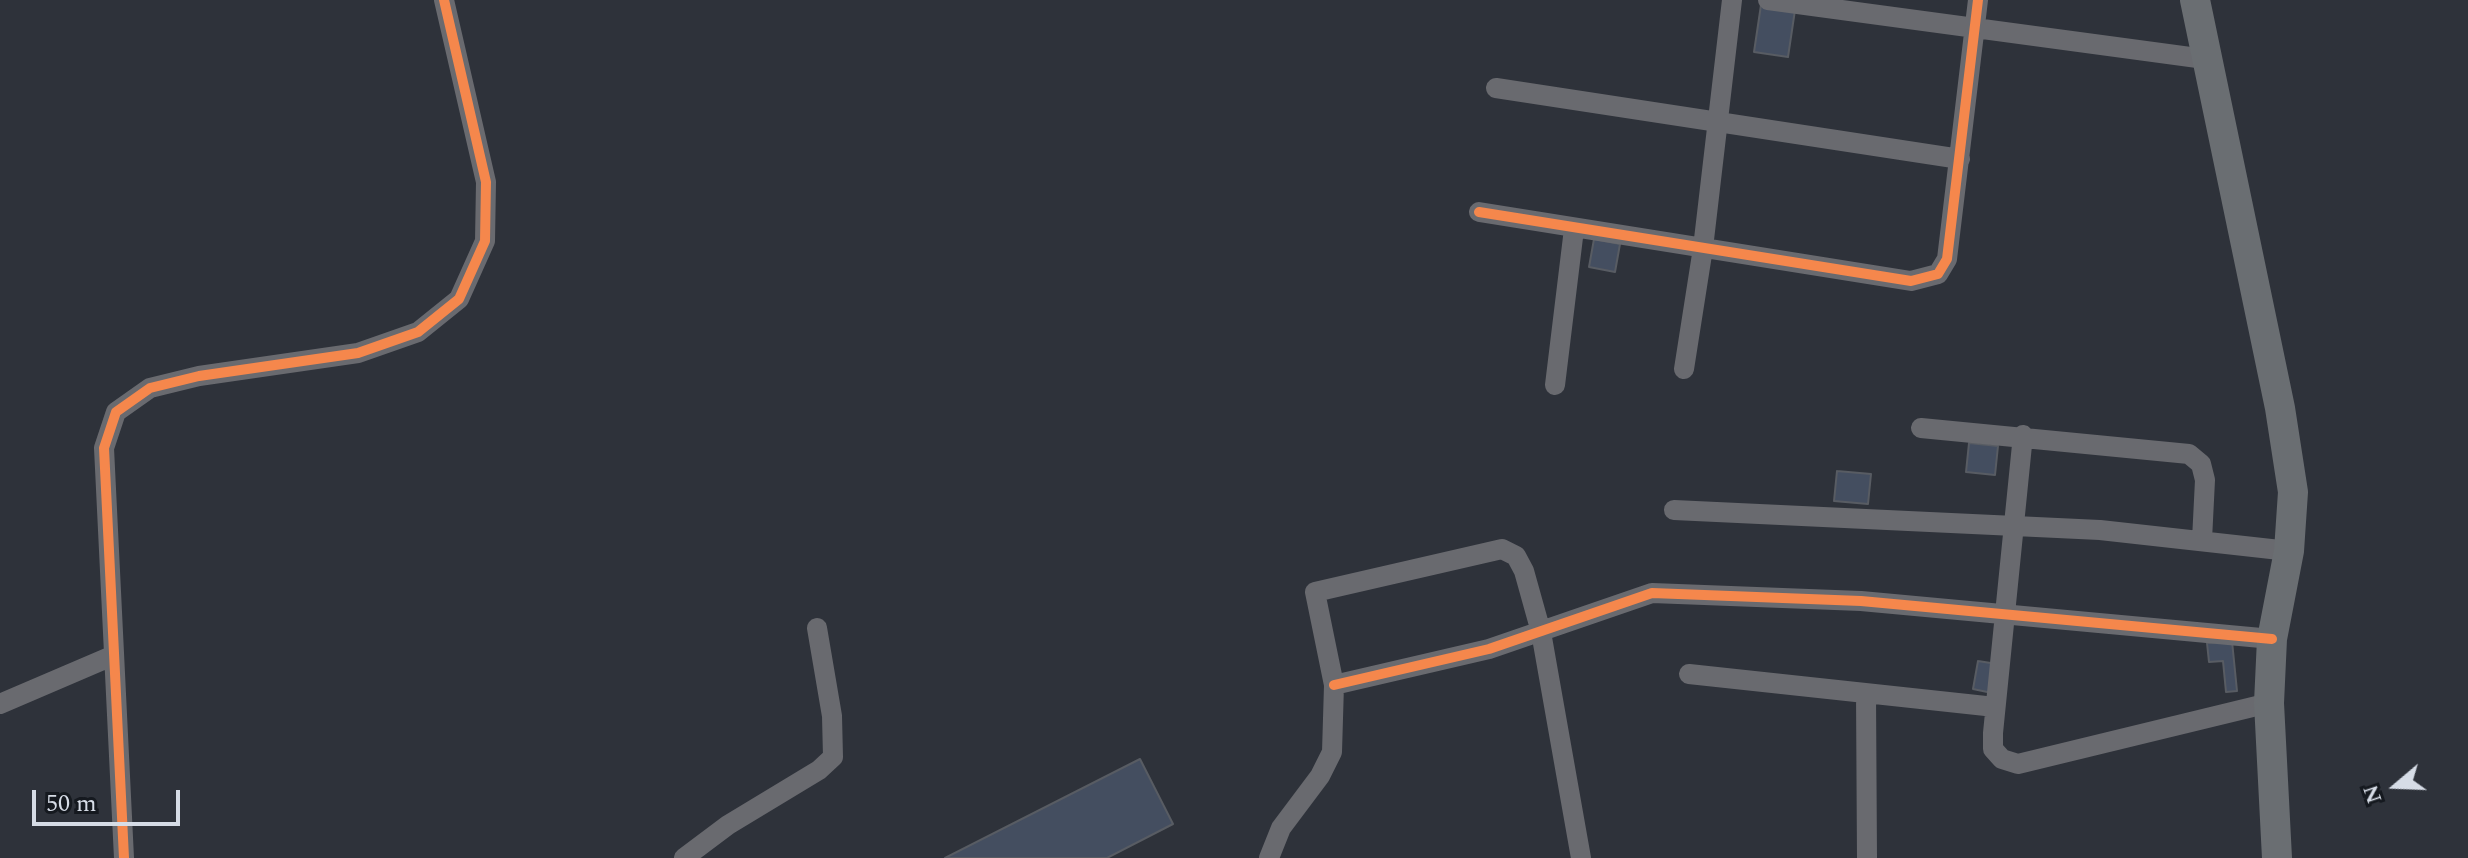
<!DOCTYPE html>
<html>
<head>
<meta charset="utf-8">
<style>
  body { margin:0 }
  #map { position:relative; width:2468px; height:858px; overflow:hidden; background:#2e323a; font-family:Spectral,serif }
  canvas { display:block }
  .north { position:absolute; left:2356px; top:746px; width:80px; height:80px; -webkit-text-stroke:6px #15191f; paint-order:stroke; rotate:251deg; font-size:22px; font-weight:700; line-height:32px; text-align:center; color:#d6dce6 }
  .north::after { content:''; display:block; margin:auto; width:28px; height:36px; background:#d6dce6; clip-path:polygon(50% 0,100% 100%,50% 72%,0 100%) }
  .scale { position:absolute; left:32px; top:790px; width:148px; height:36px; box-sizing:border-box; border:4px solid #d6dce6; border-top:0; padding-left:10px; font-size:24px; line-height:28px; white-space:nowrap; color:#d6dce6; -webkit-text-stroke:6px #15191f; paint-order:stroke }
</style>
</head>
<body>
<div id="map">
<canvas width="2468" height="858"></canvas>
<div class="north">N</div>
<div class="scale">50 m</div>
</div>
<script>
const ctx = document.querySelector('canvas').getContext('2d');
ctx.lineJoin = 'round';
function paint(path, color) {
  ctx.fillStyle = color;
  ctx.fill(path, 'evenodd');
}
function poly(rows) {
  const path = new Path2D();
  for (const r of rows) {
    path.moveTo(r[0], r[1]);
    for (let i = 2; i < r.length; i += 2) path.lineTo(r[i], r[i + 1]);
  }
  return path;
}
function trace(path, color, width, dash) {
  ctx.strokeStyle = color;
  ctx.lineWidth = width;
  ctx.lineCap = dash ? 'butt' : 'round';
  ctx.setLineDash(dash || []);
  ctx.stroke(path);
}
const building = poly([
  [1761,5,1795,10,1788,57,1754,52,1761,5],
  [1594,239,1620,244,1615,272,1589,267,1594,239],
  [1969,443,1998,446,1995,475,1966,472,1969,443],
  [1837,471,1871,474,1868,504,1834,501,1837,471],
  [2232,641,2237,691,2226,692,2223,661,2209,662,2207,643,2232,641],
  [1978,661,1997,664,1992,693,1973,689,1978,661],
  [1140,759,1173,824,1107,858,945,858,1140,759]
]);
const minor = poly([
  [1768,0,2205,59],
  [1496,88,1960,159],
  [1479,212,1911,281,1938,274,1947,259,1978,0],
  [1684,369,1703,248,1732,0],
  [1555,385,1574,229],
  [1921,428,2189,454,2201,464,2205,480,2202,540],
  [2023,435,1993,733,1993,749,2002,759,2018,764,2269,703],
  [1674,510,2100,530,2289,551],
  [1689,674,1995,707],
  [1334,685,1489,649,1652,593,1861,601,2272,639],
  [1866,694,1867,858],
  [0,704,112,656],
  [124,858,104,448,116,412,150,388,199,376,358,353,418,332,459,299,485,241,486,182,444,0],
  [684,858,728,825,819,770,833,757,832,716,817,628],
  [1269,858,1281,828,1320,776,1332,752,1334,685,1315,592,1502,549,1516,556,1524,571,1541,632,1581,858]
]);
const secondary = poly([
  [2195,0,2280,408,2293,492,2289,551,2272,639,2269,703,2277,858]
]);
const cycleway = poly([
  [1479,212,1911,281,1938,274,1947,259,1978,0],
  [1334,685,1489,649,1652,593,1861,601,2272,639],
  [124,858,104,448,116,412,150,388,199,376,358,353,418,332,459,299,485,241,486,182,444,0]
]);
paint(building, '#444e60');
trace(building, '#585c63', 2);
trace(minor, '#696a6f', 20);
trace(secondary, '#6a6e72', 30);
trace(cycleway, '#f5874c', 10);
</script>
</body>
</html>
